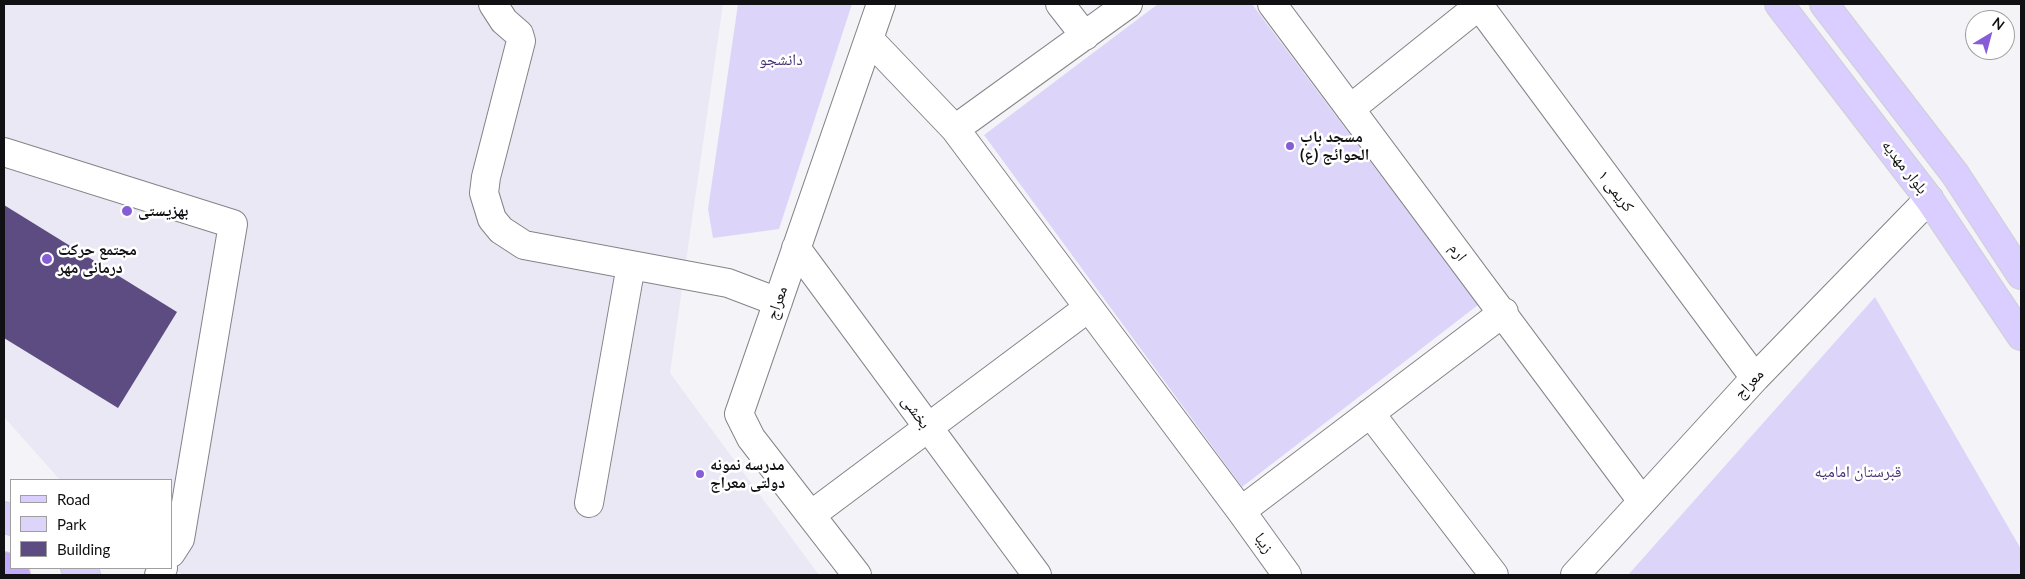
<!DOCTYPE html>
<html>
<head>
<meta charset="utf-8">
<style>
  body { margin:0 }
  #map { position:relative; width:2025px; height:579px; overflow:hidden; background:#f4f3f8; font-family:Lato,sans-serif }
  canvas { display:block }
  .frame { position:absolute; inset:0; border:5px solid #111012; pointer-events:none }
  .legend { position:absolute; left:10px; top:479px; width:162px; height:90px; box-sizing:border-box; background:#fff; border:1px solid #a09fa0; margin:0; padding:6px 9px; list-style:none; font-size:15px; color:#111012 }
  .legend li { display:flex; align-items:center; gap:10px; height:25px }
  .legend b { width:25px; border:1px solid #a09fa0 }
  .north { position:absolute; left:1965px; top:10px; width:50px; height:50px; box-sizing:border-box; background:#fff; border:1px solid #a09fa0; border-radius:50%; rotate:37deg; font-size:14px; font-weight:700; line-height:20px; text-align:center; color:#111012 }
  .north::after { content:''; display:block; margin:auto; width:18px; height:22px; background:#865dd7; clip-path:polygon(50% 0,100% 100%,50% 72%,0 100%) }
</style>
</head>
<body>
<div id="map">
<canvas width="2025" height="579"></canvas>
<div class="frame"></div>
<ul class="legend">
<li><b style="height:6px;background:#dacdff"></b>Road</li>
<li><b style="height:14px;background:#ddd5f9"></b>Park</li>
<li><b style="height:14px;background:#5c4c82"></b>Building</li>
</ul>
<div class="north">N</div>
</div>
<script>
const ctx = document.querySelector('canvas').getContext('2d');
ctx.lineJoin = 'round';
function paint(path, color) {
  ctx.fillStyle = color;
  ctx.fill(path, 'evenodd');
}
function poly(rows) {
  const path = new Path2D();
  for (const r of rows) {
    path.moveTo(r[0], r[1]);
    for (let i = 2; i < r.length; i += 2) path.lineTo(r[i], r[i + 1]);
  }
  return path;
}
function trace(path, color, width, dash) {
  ctx.strokeStyle = color;
  ctx.lineWidth = width;
  ctx.lineCap = dash ? 'butt' : 'round';
  ctx.setLineDash(dash || []);
  ctx.stroke(path);
}
function write(font, color, halo, rows, align = 'center') {
  ctx.font = font + ' Lato,"Noto Naskh Arabic",sans-serif';
  ctx.lineWidth = 5;
  ctx.setLineDash([]);
  ctx.textBaseline = 'middle';
  ctx.strokeStyle = halo;
  ctx.fillStyle = color;
  for (const [text, x, y, turn = 0] of rows) {
    ctx.save();
    ctx.translate(x, y);
    ctx.rotate((+turn || 0) * Math.PI / 180);
    ctx.textAlign = isNaN(turn) ? turn : align;
    if (halo) ctx.strokeText(text, 0, 0);
    ctx.fillText(text, 0, 0);
    ctx.restore();
  }
}
const built = poly([
  [4,4,723,4,670,373,819,575,183,575,171,567,171,480,60,480,4,417]
]);
const green = poly([
  [738,4,852,4,779,229,713,238,708,209],
  [1158,4,1252,4,1478,305,1242,487,984,135],
  [1875,297,2021,549,2021,575,1628,575]
]);
const building = poly([
  [4,205,177,312,118,408,4,338]
]);
const minor = poly([
  [493,4,504,21,519,34,521,41,486,177,484,193,492,219,501,230,524,245,728,283,778,302],
  [1060,4,1085,36],
  [1128,4,955,129,1241,511,1504,312],
  [1272,4,1642,501],
  [1478,4,1755,378],
  [869,39,955,129],
  [1350,109,1481,4],
  [4,152,233,224,180,539,171,553],
  [796,248,1037,575],
  [1370,413,1494,575],
  [589,503,631,265],
  [1241,511,1287,575],
  [811,515,1088,308],
  [159,575,163,568],
  [857,575,751,438,739,414,881,4],
  [1575,575,1755,378,1929,199]
]);
const major = poly([
  [1779,4,1929,199,2021,336],
  [1824,4,1955,174,2021,275],
  [4,516,11,521],
  [75,568,86,575]
]);
const highway = poly([
  [4,566,16,575]
]);
const markers = [
  [1290,146,5,"#865dd7"],
  [127,211,6,"#865dd7"],
  [47,259,6,"#865dd7"],
  [700,474,5,"#865dd7"]
];
const parkNames = [
  ["دانشجو",781,60],
  ["قبرستان امامیه",1858,472]
];
const poiNames = [
  ["مسجد باب",1300,137],
  ["الحوائج (ع)",1300,155],
  ["بهزیستی",138,211],
  ["مجتمع حرکت",58,250],
  ["درمانی مهر",58,268],
  ["مدرسه نمونه",710,465],
  ["دولتی معراج",710,483]
];
const streetNames = [
  ["بلوار مهدیه",1905,167,52],
  ["کریمی ۱",1616,191,53],
  ["ارم",1458,252,53],
  ["معراج",777,303,-71],
  ["معراج",1749,384,-47],
  ["بخشی",916,412,54],
  ["زیبا",1264,543,55]
];
paint(built, '#ebe8f5');
paint(green, '#ddd5f9');
paint(building, '#5c4c82');
trace(minor, '#848388', 30);
trace(major, '#cfcfd0', 30);
trace(highway, '#cfcfd0', 30);
trace(minor, '#fff', 28);
trace(major, '#dacdff', 28);
trace(highway, '#c2abff', 28);
for (const [x, y, r, color] of markers) {
  const dot = new Path2D();
  dot.arc(x, y, r, 0, 2 * Math.PI);
  ctx.fillStyle = color;
  ctx.fill(dot);
  trace(dot, '#fff', 2);
}
write('16px', '#472e75', '#fff', parkNames);
write('bold 16px', '#111012', '#fff', poiNames, 'left');
write('16px', '#111012', '#fff', streetNames);
</script>
</body>
</html>
